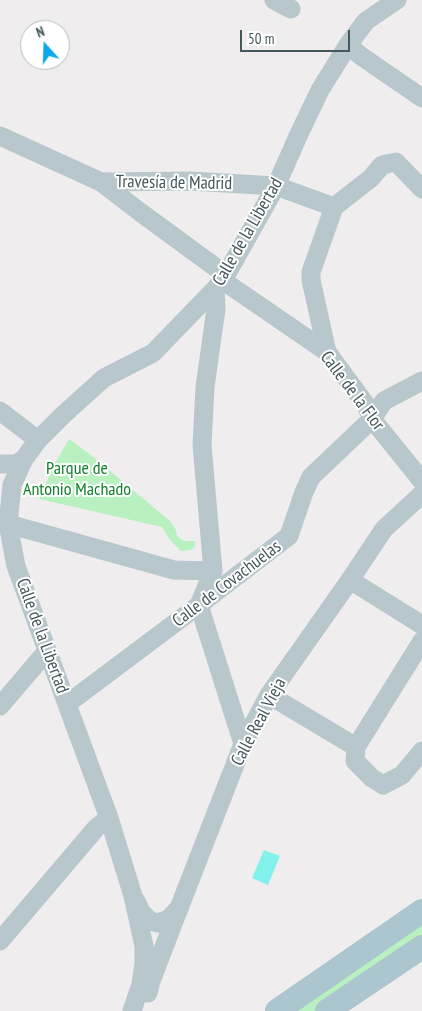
<!DOCTYPE html>
<html>
<head>
<meta charset="utf-8">
<style>
  body { margin:0 }
  #map { position:relative; width:422px; height:1011px; overflow:hidden; background:#f0edee; font-family:"PT Sans Narrow",sans-serif }
  canvas { display:block }
  .north { position:absolute; left:20px; top:20px; width:50px; height:50px; box-sizing:border-box; background:#fff; border:1px solid #b5bcbe; border-radius:50%; rotate:340deg; font-size:14px; font-weight:700; line-height:20px; text-align:center; color:#45575c }
  .north::after { content:''; display:block; margin:auto; width:18px; height:22px; background:#0ea7ea; clip-path:polygon(50% 0,100% 100%,50% 72%,0 100%) }
  .scale { position:absolute; left:240px; top:30px; width:110px; height:22px; box-sizing:border-box; border:2px solid #45575c; border-top:0; padding-left:6px; font-size:15px; line-height:18px; white-space:nowrap; color:#45575c; -webkit-text-stroke:4px #fff; paint-order:stroke }
</style>
</head>
<body>
<div id="map">
<canvas width="422" height="1011"></canvas>
<div class="north">N</div>
<div class="scale">50 m</div>
</div>
<script>
const ctx = document.querySelector('canvas').getContext('2d');
ctx.lineJoin = 'round';
function paint(path, color) {
  ctx.fillStyle = color;
  ctx.fill(path, 'evenodd');
}
function poly(rows) {
  const path = new Path2D();
  for (const r of rows) {
    path.moveTo(r[0], r[1]);
    for (let i = 2; i < r.length; i += 2) path.lineTo(r[i], r[i + 1]);
  }
  return path;
}
function trace(path, color, width, dash) {
  ctx.strokeStyle = color;
  ctx.lineWidth = width;
  ctx.lineCap = dash ? 'butt' : 'round';
  ctx.setLineDash(dash || []);
  ctx.stroke(path);
}
function write(font, color, halo, rows, align = 'center') {
  ctx.font = font + ' "PT Sans Narrow",sans-serif';
  ctx.lineWidth = 4;
  ctx.setLineDash([]);
  ctx.textBaseline = 'middle';
  ctx.strokeStyle = halo;
  ctx.fillStyle = color;
  for (const [text, x, y, turn = 0] of rows) {
    ctx.save();
    ctx.translate(x, y);
    ctx.rotate((+turn || 0) * Math.PI / 180);
    ctx.textAlign = isNaN(turn) ? turn : align;
    if (halo) ctx.strokeText(text, 0, 0);
    ctx.fillText(text, 0, 0);
    ctx.restore();
  }
}
const green = poly([
  [69,439,91,455,170,521,176,530,177,536,184,541,195,541,195,546,191,550,181,551,170,540,162,527,39,499,54,465],
  [422,920,422,938,316,1011,289,1011]
]);
const water = poly([
  [264,850,280,856,268,885,252,878]
]);
const minor = poly([
  [274,0,291,9],
  [348,45,361,56,422,98],
  [0,136,101,182,140,212,226,275],
  [101,182,190,181,276,186,334,207],
  [222,280,327,352,366,405,372,419,422,481],
  [215,289,216,309,205,387,202,445,213,571,199,605,243,744],
  [327,352,311,280,311,272,334,207,371,178,382,165,396,162,422,189],
  [0,411,38,440],
  [0,464,16,464,24,459],
  [8,524,174,570,213,571],
  [350,580,422,625],
  [269,695,356,747],
  [67,704,199,605,289,536,304,492,311,477,372,419,384,401,422,381],
  [0,706,47,651],
  [356,747,422,641],
  [356,747,355,761,372,778,383,785,402,775,422,751],
  [136,901,141,912,150,921,158,923,169,919,180,907],
  [0,941,97,827,109,818],
  [148,993,151,981,174,921,243,744,269,695,350,580,384,529,422,494],
  [132,1011,141,984,144,963,144,946,133,896,109,818,16,566,8,524,12,485,24,459,38,440,63,415,104,378,153,353,215,289,226,275,276,186,299,134,320,90,348,45,366,21,397,0]
]);
const major = poly([
  [277,1011,422,911],
  [327,1011,422,947]
]);
const streetNames = [
  ["Travesía de Madrid",174,183,1],
  ["Calle de la Libertad",248,232,-60],
  ["Calle de la Flor",352,391,53],
  ["Calle de Covachuelas",227,584,-37],
  ["Calle de la Libertad",42,636,70],
  ["Calle Real Vieja",259,722,-62]
];
const parkNames = [
  ["Parque de",77,469],
  ["Antonio Machado",77,490]
];
paint(green, '#b8f1bf');
paint(water, '#82f1eb');
trace(minor, '#b8c7cc', 19);
trace(major, '#abc6ce', 24);
write('18px', '#45575c', '#fff', streetNames);
write('18px', '#11822c', '#fff', parkNames);
</script>
</body>
</html>
